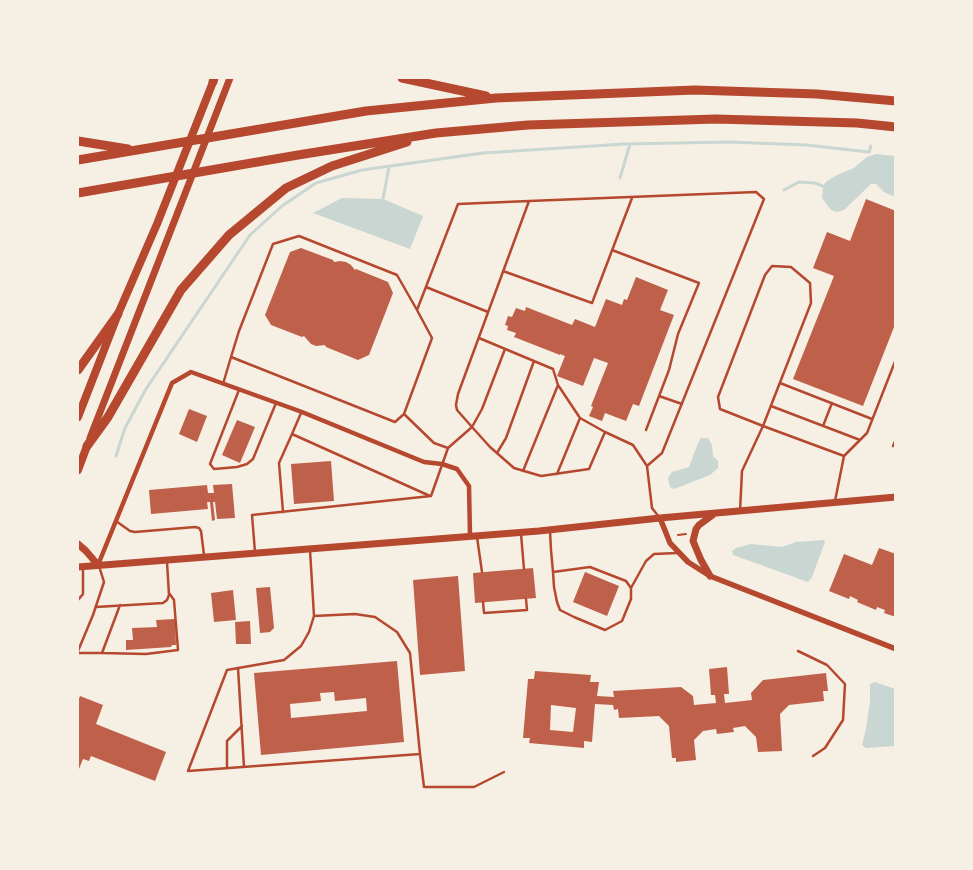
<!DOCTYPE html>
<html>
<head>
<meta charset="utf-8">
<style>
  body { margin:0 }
  #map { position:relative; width:973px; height:870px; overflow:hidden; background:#f6efe4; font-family:Overpass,sans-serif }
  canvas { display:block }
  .frame { position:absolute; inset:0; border:79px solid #f6efe4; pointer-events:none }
</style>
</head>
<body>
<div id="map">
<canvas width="973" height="870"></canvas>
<div class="frame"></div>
</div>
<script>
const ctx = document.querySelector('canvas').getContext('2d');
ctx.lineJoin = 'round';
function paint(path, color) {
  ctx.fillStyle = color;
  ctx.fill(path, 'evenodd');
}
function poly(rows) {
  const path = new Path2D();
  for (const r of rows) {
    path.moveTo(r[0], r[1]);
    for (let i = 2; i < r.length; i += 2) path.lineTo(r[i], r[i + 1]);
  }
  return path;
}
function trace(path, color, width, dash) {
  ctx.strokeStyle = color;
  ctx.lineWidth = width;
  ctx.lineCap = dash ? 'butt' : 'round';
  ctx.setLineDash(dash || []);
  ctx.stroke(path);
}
const water = poly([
  [876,154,895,156,895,197,884,192,876,184,871,184,844,210,837,212,831,210,822,198,823,186,826,182,835,176,854,168,867,157],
  [342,198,383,199,423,216,410,249,313,213],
  [701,438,708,438,712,445,713,456,718,461,718,468,710,475,674,489,670,487,668,478,672,472,689,467,698,443],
  [824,540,825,542,812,577,808,582,733,555,732,551,736,548,751,544,782,547,796,542],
  [875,682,895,689,895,746,866,748,862,745,866,729,870,701,870,684]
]);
const stream = poly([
  [620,178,630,144],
  [784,190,799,182,815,183,825,187],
  [383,199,389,167],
  [116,456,125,428,146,389,250,235,282,206,316,183,362,170,483,153,624,144,730,142,806,145,869,152,871,146]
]);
const building = poly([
  [866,199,896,211,896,322,863,406,793,379,834,276,813,268,827,232,850,241],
  [301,248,333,260,334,262,340,261,346,262,351,265,355,270,356,269,388,282,393,293,369,355,358,360,326,347,325,345,316,346,311,344,304,336,302,337,271,325,265,315,290,252],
  [636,277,668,290,660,310,674,315,639,406,633,404,626,421,605,413,602,421,589,416,593,407,591,406,608,363,594,358,583,386,557,376,565,356,560,354,560,355,514,337,516,333,507,330,508,326,505,325,508,316,512,317,516,308,525,311,526,307,572,325,575,319,595,327,606,299,622,305,624,299,627,300],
  [189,409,207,416,197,442,179,434],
  [237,420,255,427,240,463,222,455],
  [331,461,334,501,294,504,291,464],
  [232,484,235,518,217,519,215,502,213,502,215,520,212,521,210,502,207,502,208,509,151,514,149,490,207,485,208,493,214,493,213,485],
  [879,548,896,554,896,617,884,613,885,610,877,607,876,610,857,602,858,600,850,596,849,599,829,591,844,554,872,565],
  [533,568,536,598,475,603,473,573],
  [585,572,619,586,607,616,573,602],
  [458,576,465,671,420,675,413,580],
  [270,587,274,628,270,632,260,633,256,588],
  [233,590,236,620,214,622,211,593],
  [175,619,176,645,172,645,171,647,126,650,126,640,133,640,132,628,157,627,156,620],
  [250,621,251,644,236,644,235,622],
  [397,661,404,742,261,755,254,673],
  [334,692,335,701,366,698,367,711,291,718,290,704,321,701,320,693],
  [727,667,729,694,724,694,725,703,752,700,751,693,763,680,826,673,828,691,823,691,824,701,789,705,780,714,782,751,758,752,756,737,745,726,733,728,734,732,717,734,716,729,703,731,694,740,696,760,676,762,676,758,672,758,669,726,659,716,619,718,618,709,614,710,613,705,595,704,592,742,584,741,584,748,529,743,530,738,523,738,528,679,534,679,535,671,591,675,590,682,599,682,597,696,614,697,613,691,681,687,693,696,694,705,716,703,715,695,711,695,709,669],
  [551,705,576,708,573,732,550,730],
  [80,696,103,705,96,724,166,752,155,781,91,756,89,761,83,759,79,769,78,768,78,701]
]);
const path = poly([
  [678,535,686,534]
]);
const service = poly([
  [612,250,699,283,678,334,669,370,646,430],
  [772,266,791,267,810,283,811,303,763,426,720,409,718,397,765,275,772,266],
  [503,271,592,303,632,198],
  [426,287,488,312],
  [479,338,553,369,558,385,580,418,605,432],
  [505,349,482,409,472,427,457,410,456,405,458,394,529,201,756,192,764,199,662,453,647,466],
  [231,357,239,331,273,244,299,236,397,275,417,310,458,204,529,201],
  [780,383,872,419],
  [223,384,231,357,395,422,404,414,434,443,448,448],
  [239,390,210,464,214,469,237,467,247,464,253,459,276,403],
  [659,396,682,404],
  [771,406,860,440],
  [404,414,432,338,417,310],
  [823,426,832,403],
  [292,434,301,413],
  [896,439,893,446,896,446],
  [497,453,506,438,534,361],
  [523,471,558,385],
  [557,474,580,418],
  [835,501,844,456,867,433,896,359],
  [740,511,742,471,763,426,844,456],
  [283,512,279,463,292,434,430,496],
  [116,521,130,531,135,532,195,527,199,528,201,531,204,555],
  [550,531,551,550,553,572,554,587,557,602,560,610,574,617,605,630,622,621,631,599,631,588,626,581,590,567,553,572],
  [521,534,524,569],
  [477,537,482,572],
  [310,550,314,616,309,632,301,646,284,660,227,670,188,771,420,754,424,787,474,787,504,772],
  [255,552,252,515,431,496,448,448,472,427,490,447,514,468,541,476,589,469,605,432,633,445,647,466,652,508,659,517],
  [631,588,646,561,654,554,677,553],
  [78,600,83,594,83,568],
  [483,602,484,613,527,610,526,599],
  [96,607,163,603,167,600,169,595,167,562],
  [314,616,355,614,375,617,397,632,410,653,420,754],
  [78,651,93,615,104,582,99,566],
  [798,651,827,665,845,684,843,720,825,748,813,756],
  [78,653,102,653,120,605],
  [102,653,146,654,178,650,174,600,169,593],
  [238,668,244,767],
  [227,768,227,741,242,726]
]);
const minor = poly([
  [98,565,172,383,191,372,302,412,424,462,442,464,457,469,469,486,470,536]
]);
const tertiary = poly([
  [660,518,670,543,688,562,710,576,896,649]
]);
const secondary = poly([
  [90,438,230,78],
  [78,544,86,551,98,565],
  [78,567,539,531,660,518,896,497],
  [710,576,701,560,693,541,696,529,699,525,714,514]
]);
const primary = poly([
  [78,417,118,314,157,224,213,82],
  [78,470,87,446]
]);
const motorway = poly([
  [402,78,486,96],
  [213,82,214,78],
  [78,141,128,149],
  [78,160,366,111,496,98,695,90,817,94,896,101],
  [78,193,298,155,436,133,528,125,716,119,857,123,896,127],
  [78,370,118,314],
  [87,446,108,417,181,290,229,235,286,188,332,166,407,142]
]);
paint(water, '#c9d6d2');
trace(stream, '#c9d6d2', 3);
paint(building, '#bf614a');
trace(path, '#b5482f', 2);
trace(service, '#b5482f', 2.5);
trace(minor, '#b5482f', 4.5);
trace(tertiary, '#b5482f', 5.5);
trace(secondary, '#b5482f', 7);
trace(primary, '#b5482f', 8);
trace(motorway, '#b5482f', 9);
</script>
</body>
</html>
